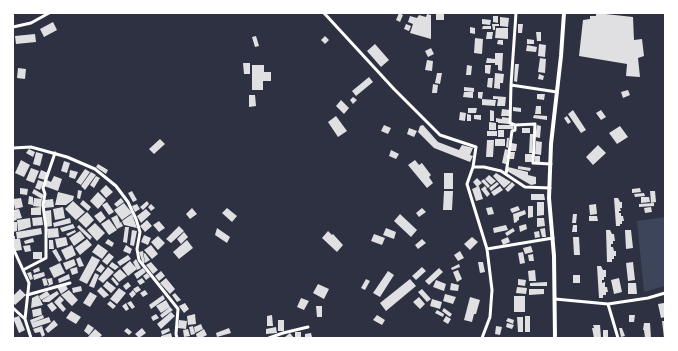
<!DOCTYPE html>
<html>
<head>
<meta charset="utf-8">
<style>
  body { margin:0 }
  #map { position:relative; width:678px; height:351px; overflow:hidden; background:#2d3142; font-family:Raleway,sans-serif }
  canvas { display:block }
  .frame { position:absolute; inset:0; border:14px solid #fff; pointer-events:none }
</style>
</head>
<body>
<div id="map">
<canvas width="678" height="351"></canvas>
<div class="frame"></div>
</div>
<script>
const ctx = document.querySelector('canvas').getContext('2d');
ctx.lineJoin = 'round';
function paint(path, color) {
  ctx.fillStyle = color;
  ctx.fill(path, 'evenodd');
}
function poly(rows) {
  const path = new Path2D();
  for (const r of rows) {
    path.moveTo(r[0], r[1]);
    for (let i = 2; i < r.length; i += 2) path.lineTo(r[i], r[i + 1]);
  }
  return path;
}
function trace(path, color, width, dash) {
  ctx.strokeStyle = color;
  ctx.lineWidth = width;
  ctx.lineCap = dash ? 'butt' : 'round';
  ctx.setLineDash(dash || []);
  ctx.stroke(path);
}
const green = poly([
  [665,217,665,286,644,292,637,221]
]);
const building = poly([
  [399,13,403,15,400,22,396,20],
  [596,13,633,17,634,40,642,39,644,56,638,58,640,77,626,76,627,64,579,56,583,20,590,19,590,16,596,16],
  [427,14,431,15,431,39,410,33,413,24,408,22,410,16,417,18,419,15,426,17],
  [436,14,444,14,444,20,436,20],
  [493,16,498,16,498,23,493,22],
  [500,17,509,18,508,27,500,26],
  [482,19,491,20,490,25,482,24],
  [53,22,57,30,44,37,40,29],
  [406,24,411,26,409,31,404,29],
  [492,24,499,24,499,26,495,26,495,30,493,30],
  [518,24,523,24,522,33,518,33],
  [483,26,491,26,491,29,482,29],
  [470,27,475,28,475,34,470,33],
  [496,28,508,28,508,39,495,38],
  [487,32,493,32,492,39,486,39],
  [536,32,541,32,541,41,537,41],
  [35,34,36,42,16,44,15,36],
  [256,36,259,46,255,47,252,37],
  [325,36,329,40,325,44,321,40],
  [475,38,483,39,482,54,474,53],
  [527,39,534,40,534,44,527,44],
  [498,40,503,40,503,45,497,44],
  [375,44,389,60,381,67,367,51],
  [539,44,546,45,545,57,538,56],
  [527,45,537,47,536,52,526,51],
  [431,48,434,54,428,57,425,51],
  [495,53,503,53,502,71,498,70,498,65,495,65,495,63,486,63,487,58,495,59],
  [540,58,546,59,545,73,538,72],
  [427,60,433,61,432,71,425,70],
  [243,63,250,63,250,74,244,74],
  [515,64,519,64,517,82,514,81],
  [252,65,264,65,264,72,271,72,271,81,263,81,263,90,252,90],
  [467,65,472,66,471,75,466,75],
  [485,65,491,65,490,74,485,73],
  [18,68,26,69,25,79,17,78],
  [437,73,442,73,440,84,435,83],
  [495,73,504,74,503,83,500,83,500,89,494,88],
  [539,74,544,76,543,80,538,79],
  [369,77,373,82,356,96,352,91],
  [488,78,493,78,492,88,487,87],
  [433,84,438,85,437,93,432,93],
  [464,87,474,88,474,92,464,91],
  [628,90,630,95,623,98,621,92],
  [464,92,473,92,473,98,463,97],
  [478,92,483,92,482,99,478,98],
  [537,94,545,94,544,100,537,99],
  [249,95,255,95,256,106,249,107],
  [493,96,506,97,505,106,497,106,498,99,493,99],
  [353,97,357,100,353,104,350,100],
  [482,99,496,100,495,106,482,105],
  [341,100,349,108,344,114,336,106],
  [536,106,541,106,541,114,535,114],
  [513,107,521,108,521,112,513,111],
  [468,108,477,108,476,113,468,113],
  [502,109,510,110,509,116,501,116],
  [490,110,494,111,494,121,490,121],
  [573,110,586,130,581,133,568,114],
  [601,110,606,117,601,120,596,113],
  [460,112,466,113,465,121,459,120],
  [467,114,471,115,471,121,467,121],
  [474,115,481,115,481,120,474,119],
  [534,115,547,116,547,120,533,118],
  [336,116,347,131,338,137,328,122],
  [567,116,571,122,568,124,564,118],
  [502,117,509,118,509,124,498,123,498,122,496,122,496,118,502,119],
  [489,122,496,123,496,130,489,130],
  [384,125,391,128,388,134,381,131],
  [423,125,438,142,459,150,462,145,473,148,470,155,473,156,470,162,434,148,418,132,420,126],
  [498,125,513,125,513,129,498,129],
  [537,125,541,126,540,138,535,137],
  [620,126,628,137,617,144,609,133],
  [409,128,417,131,414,137,407,134],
  [522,128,530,128,530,133,522,133],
  [498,130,504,130,504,137,498,137],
  [487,131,497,131,497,136,487,136],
  [530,134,533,134,532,153,529,153],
  [507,138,509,138,508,148,506,147],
  [160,139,165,144,154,154,149,149],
  [495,139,505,139,505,146,495,146],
  [487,140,494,140,493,157,486,157],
  [536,141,542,142,541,155,535,154],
  [511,143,517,144,516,151,510,151],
  [598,145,606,153,593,165,586,157],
  [29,149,35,152,33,157,26,153],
  [505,149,508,150,506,164,502,163],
  [391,150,399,154,396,159,389,156],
  [36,152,43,154,40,166,33,164],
  [510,152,515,152,514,159,509,159],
  [525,154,532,154,532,162,525,162],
  [535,156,540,156,540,162,535,162],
  [21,160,30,165,24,177,15,173],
  [415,160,419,165,422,163,431,175,429,177,433,183,427,188,408,165],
  [64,161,70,163,67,173,61,171],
  [98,164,108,170,106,174,96,167],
  [518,166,531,168,530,171,518,169],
  [508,167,528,172,528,175,536,177,536,184,531,185,507,171],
  [31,168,39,171,34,183,26,180],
  [85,169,90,172,81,185,76,182],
  [41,170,48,173,45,180,38,178],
  [70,170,78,172,75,179,69,177],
  [91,172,96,175,85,190,81,186],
  [444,173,453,173,453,189,444,189],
  [496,173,511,182,504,188,493,176],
  [489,175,496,181,491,185,485,179],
  [54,176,62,179,58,191,44,186,47,180,51,182],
  [96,176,100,178,94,188,90,185],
  [477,178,482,183,477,187,473,182],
  [484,179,490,186,488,188,481,181],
  [38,180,44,182,40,190,35,188],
  [497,182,499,184,491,191,489,188],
  [512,182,515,185,508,192,505,189],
  [106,185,113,192,106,198,100,191],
  [479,186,483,199,476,201,472,189],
  [485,186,487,189,486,190,487,190,490,194,487,197,481,189],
  [500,186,503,190,494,196,491,192],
  [20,188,28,189,27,195,20,194],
  [640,188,641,192,632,193,632,189],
  [34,189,44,195,42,199,32,193],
  [78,190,82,191,80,199,77,198],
  [132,191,137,200,133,202,128,193],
  [444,191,453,191,452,210,443,210],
  [650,191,655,191,656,202,651,203],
  [58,192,74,196,73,200,66,205,55,205],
  [98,192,106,200,98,209,90,201],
  [644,193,645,196,635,197,634,194],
  [531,194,544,194,545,200,531,200],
  [29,196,33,197,33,205,28,204],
  [641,197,649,197,650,202,641,203],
  [21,198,23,207,15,209,13,199],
  [34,198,42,199,41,207,33,206],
  [121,198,124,202,117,207,114,204],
  [614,198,618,198,620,202,622,202,622,208,620,208,621,211,619,211,619,213,621,213,621,216,623,216,624,221,622,221,622,224,620,224,620,226,616,226],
  [53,199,54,207,44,208,45,200],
  [83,200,91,207,88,211,80,204],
  [73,201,85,212,76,220,65,209],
  [147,201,149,204,143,210,140,207],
  [107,202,114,212,109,215,102,205],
  [537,202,544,202,544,215,537,216],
  [124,203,132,213,122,220,114,210],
  [654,203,654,206,639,207,639,204],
  [137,204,140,209,135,212,132,206],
  [151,204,155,208,151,211,148,207],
  [596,204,597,214,590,215,589,205],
  [518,206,520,210,512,213,510,209],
  [528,206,533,206,533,217,528,218],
  [41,207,41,215,31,215,31,208],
  [63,207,65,218,55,220,53,209],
  [492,207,494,214,488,215,486,208],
  [651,207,652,212,645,213,644,208],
  [192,208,197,214,190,219,186,214],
  [227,208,237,216,232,222,222,213],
  [422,208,426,212,419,217,416,213],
  [19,209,22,218,17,219,16,218,17,220,13,221,13,210],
  [146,209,151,214,141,223,137,216],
  [51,210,52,226,46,227,45,211],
  [525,210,526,214,519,217,519,220,517,221,517,222,514,223,513,214],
  [101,211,106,218,100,223,94,216],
  [87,212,94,220,86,228,78,220],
  [132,214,137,228,124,225,122,221],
  [400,214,417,230,411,237,394,221],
  [573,214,577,214,576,223,572,223],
  [117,215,120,222,119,223,121,222,123,226,117,229,111,218],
  [589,216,597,216,598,221,589,221],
  [42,217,43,225,33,226,32,218],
  [30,218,31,227,18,231,17,220],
  [70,218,71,223,54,227,53,223],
  [537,218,544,218,545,226,537,227],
  [109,219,117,230,109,235,101,224],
  [147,220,152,226,145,232,140,226],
  [159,221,165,228,159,232,153,225],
  [13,222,17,222,17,231,13,232],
  [95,223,105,233,97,241,87,230],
  [73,224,75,228,62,232,60,228],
  [526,224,527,229,520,232,519,226],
  [79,225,92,237,90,240,77,227],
  [506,225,508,230,494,233,493,228],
  [573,225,577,225,577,232,572,232],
  [179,226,184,231,171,243,166,239],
  [125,227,129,227,127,243,123,242],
  [41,228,42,234,17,239,16,232],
  [58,228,59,237,48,238,47,229],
  [217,228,230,237,227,243,215,235],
  [386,228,396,232,394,239,383,235],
  [513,228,515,231,507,236,505,233],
  [545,228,546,237,542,237,540,229],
  [75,230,76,232,68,236,66,234],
  [132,230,137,231,134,246,130,245],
  [606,230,610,230,612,234,614,234,615,241,613,241,613,244,611,244,611,247,613,247,614,251,616,251,616,256,614,256,614,259,612,259,612,262,607,262],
  [625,230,631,230,633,248,626,249],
  [80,231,85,238,74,246,69,238],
  [328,231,332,235,333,234,343,245,337,252,322,238],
  [539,231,540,237,535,238,534,232],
  [184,232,188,237,181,244,177,239],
  [374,234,385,238,382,245,371,241],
  [144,235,151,238,148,245,141,242],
  [13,236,15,236,15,239,20,239,22,250,15,251,13,246],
  [158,236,165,243,158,250,151,242],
  [66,237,68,245,57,248,55,239],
  [472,237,478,242,470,250,464,244],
  [508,237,510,242,503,245,501,240],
  [573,237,579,237,580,255,574,255],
  [33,238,34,242,25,244,24,241],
  [87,239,92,245,80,255,75,248],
  [108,239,114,243,112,247,105,243],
  [422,239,426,243,418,249,415,245],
  [49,240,53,240,54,249,49,249],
  [187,240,193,248,179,259,173,252],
  [98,244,108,251,102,259,92,252],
  [30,245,31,251,25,252,23,246],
  [72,245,76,255,66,260,61,250],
  [126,245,132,249,130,254,123,251],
  [151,245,158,254,152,259,144,250],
  [531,246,533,252,525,254,523,248],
  [56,249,62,260,59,262,52,251],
  [143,251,145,262,143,264,139,252],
  [460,251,464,258,458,261,454,255],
  [33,252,42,252,42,259,33,259],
  [523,252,525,263,520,264,518,253],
  [109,253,114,257,107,265,102,261],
  [145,253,150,260,145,263,143,254],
  [533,254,534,261,529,261,528,255],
  [128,255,131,259,120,266,117,262],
  [92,256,100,260,87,284,79,280],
  [80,257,84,266,79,267,76,259],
  [74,259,76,265,66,270,63,263],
  [136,259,141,268,137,270,133,262],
  [130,261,137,269,128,276,122,268],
  [112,262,119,267,115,270,109,266],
  [151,262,158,270,153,274,146,265],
  [478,262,483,262,485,272,480,273],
  [633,262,635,280,628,281,626,263],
  [60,263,65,273,54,278,49,268],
  [101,264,105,268,101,273,96,270],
  [459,264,460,267,452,270,451,268],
  [597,266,601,266,603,270,606,270,606,277,604,277,604,280,602,280,602,283,605,282,605,287,607,287,608,292,606,292,606,295,603,295,603,298,599,298],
  [39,267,40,271,34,273,33,270],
  [77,267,78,273,72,275,70,269],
  [108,267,114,272,103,283,98,279],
  [422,267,426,271,416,280,412,276],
  [143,268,146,272,137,279,134,274],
  [439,268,443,272,429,285,425,281],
  [120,269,127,276,119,282,113,275],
  [458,270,462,279,457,282,453,272],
  [535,270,536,281,529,281,528,271],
  [161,271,165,276,159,281,155,276],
  [388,271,394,275,380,297,373,293],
  [31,272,33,279,30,280,27,273],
  [44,272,45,276,34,280,33,275],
  [95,273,99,275,94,288,89,286],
  [147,273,150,277,146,280,143,276],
  [69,274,70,279,59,283,58,279],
  [573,275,580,275,580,283,573,283],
  [113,277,119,284,117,286,111,279],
  [46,278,48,285,44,286,42,279],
  [52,278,53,284,48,286,49,284,47,279],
  [142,278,145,282,140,285,137,281],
  [166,278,175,289,170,294,160,283],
  [619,278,622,292,614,294,611,280],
  [366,279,370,281,365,290,361,288],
  [410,279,416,286,386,311,380,303],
  [518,279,526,280,525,286,518,285],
  [436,280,446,284,444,291,433,287],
  [107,281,116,288,111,293,103,286],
  [128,282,131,286,126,290,123,286],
  [547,282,547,286,530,286,530,283],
  [451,283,459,285,458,291,450,290],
  [628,283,636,283,637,294,628,294],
  [65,284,68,289,61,294,57,287],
  [318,284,329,289,324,299,313,293],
  [81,286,82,291,73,293,72,288],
  [138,286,141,290,136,293,133,289],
  [101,287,109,295,104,298,97,291],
  [517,287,527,288,526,294,516,293],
  [119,288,126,293,117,304,110,299],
  [20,289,26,295,15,305,13,302,13,296],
  [422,289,431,299,427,302,418,292],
  [529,289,544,289,544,294,529,295],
  [69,290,78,300,72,306,61,295],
  [133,290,136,294,132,298,129,294],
  [145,290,148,294,143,297,140,293],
  [47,291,50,295,41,300,39,296],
  [57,291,59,294,49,302,43,302,42,300],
  [90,292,97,296,90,307,83,303],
  [175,293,181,300,177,302,172,295],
  [445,294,456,297,453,304,443,301],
  [38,295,43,305,31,308,32,298],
  [163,295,165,299,151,309,149,305],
  [60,296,64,300,61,303,66,309,63,312,54,302],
  [514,296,525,296,525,312,514,312],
  [419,297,425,304,420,309,413,302],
  [470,297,480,300,476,314,474,314,472,322,464,320],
  [301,298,309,301,304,310,297,307],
  [432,299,442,302,440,309,430,306],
  [166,300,170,307,161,313,156,306],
  [110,301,116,306,113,309,107,304],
  [131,301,135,307,132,309,127,303],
  [52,302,57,308,52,312,47,305],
  [126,303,129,309,126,311,122,306],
  [185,303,189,309,184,313,179,306],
  [664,303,665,317,661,318,658,304],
  [316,306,322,306,322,317,317,317],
  [170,307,173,310,162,318,160,315],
  [41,308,42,315,33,317,32,310],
  [444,308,452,314,450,317,442,311],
  [437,310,444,314,443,317,435,313],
  [71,311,81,317,76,324,66,318],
  [171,312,175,316,161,329,157,324],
  [156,314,159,318,153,321,151,317],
  [195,314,196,324,188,325,187,316],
  [43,315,44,318,31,323,30,320],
  [272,315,273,326,267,326,267,316],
  [377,315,385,320,382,325,373,320],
  [629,315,635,315,634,322,629,322],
  [19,316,25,330,19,333,13,318],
  [446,316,451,319,448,324,443,321],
  [525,316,530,316,530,332,525,332],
  [49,317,51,322,33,328,31,323],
  [517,317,523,317,523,332,518,332],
  [508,318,514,320,513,324,506,321],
  [54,320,58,325,48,333,45,329],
  [179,320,187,321,186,329,178,328],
  [278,320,284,320,284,331,278,331],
  [662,321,665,321,665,338,664,338],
  [507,323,514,325,512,329,506,327],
  [644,323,650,323,651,338,645,338,644,330,643,330],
  [88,324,94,328,89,335,84,331],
  [201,324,203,329,195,333,194,327],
  [593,325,600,325,601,338,594,338,592,328,594,328],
  [42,326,45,335,42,337,40,332,35,333,33,329],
  [193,326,195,334,191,335,189,327],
  [496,326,502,327,500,335,495,334],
  [276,327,277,333,266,334,266,329],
  [127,328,132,332,129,335,124,331],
  [142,328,146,333,139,338,135,334],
  [169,328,170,331,162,335,161,331],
  [229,328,231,333,217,337,216,333],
  [619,328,622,328,625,336,621,337],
  [95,329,102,335,99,338,89,338,88,337],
  [188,329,190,336,184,337,183,330],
  [204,329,207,335,201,338,197,338,196,334],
  [603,330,608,330,608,338,603,338],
  [295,332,301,332,301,338,295,338],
  [171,333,172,337,161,338,161,336],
  [290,333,294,338,286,338,285,337],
  [311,333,312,337,305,338,305,334]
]);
const minor = poly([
  [324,13,394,89,440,135,476,147,473,167,484,167,501,171,525,187,550,188],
  [516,13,511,85,557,92],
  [13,27,31,23,49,13],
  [515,125,535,124,533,163,551,164],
  [13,148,31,147,67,157,95,169,116,186,128,202,136,219,140,232,137,249,139,260,178,309,176,334,177,338],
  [473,167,467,184,487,249,492,290,490,317,482,338],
  [506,174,512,131,515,130,515,125,510,123,511,85],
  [13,248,29,283,25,319,31,338],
  [487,249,553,238],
  [23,270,46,258,46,228,43,205,45,194,43,188,55,153],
  [27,295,70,283],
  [555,299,608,304],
  [13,308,25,319],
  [269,338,283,333,308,327],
  [618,338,608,304,648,298,665,293]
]);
const secondary = poly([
  [555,338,554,256,549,198,551,144,561,56,564,13]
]);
paint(green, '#3c4559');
paint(building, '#e0e0e3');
trace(minor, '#fff', 3);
trace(secondary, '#fff', 4);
</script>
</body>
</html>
